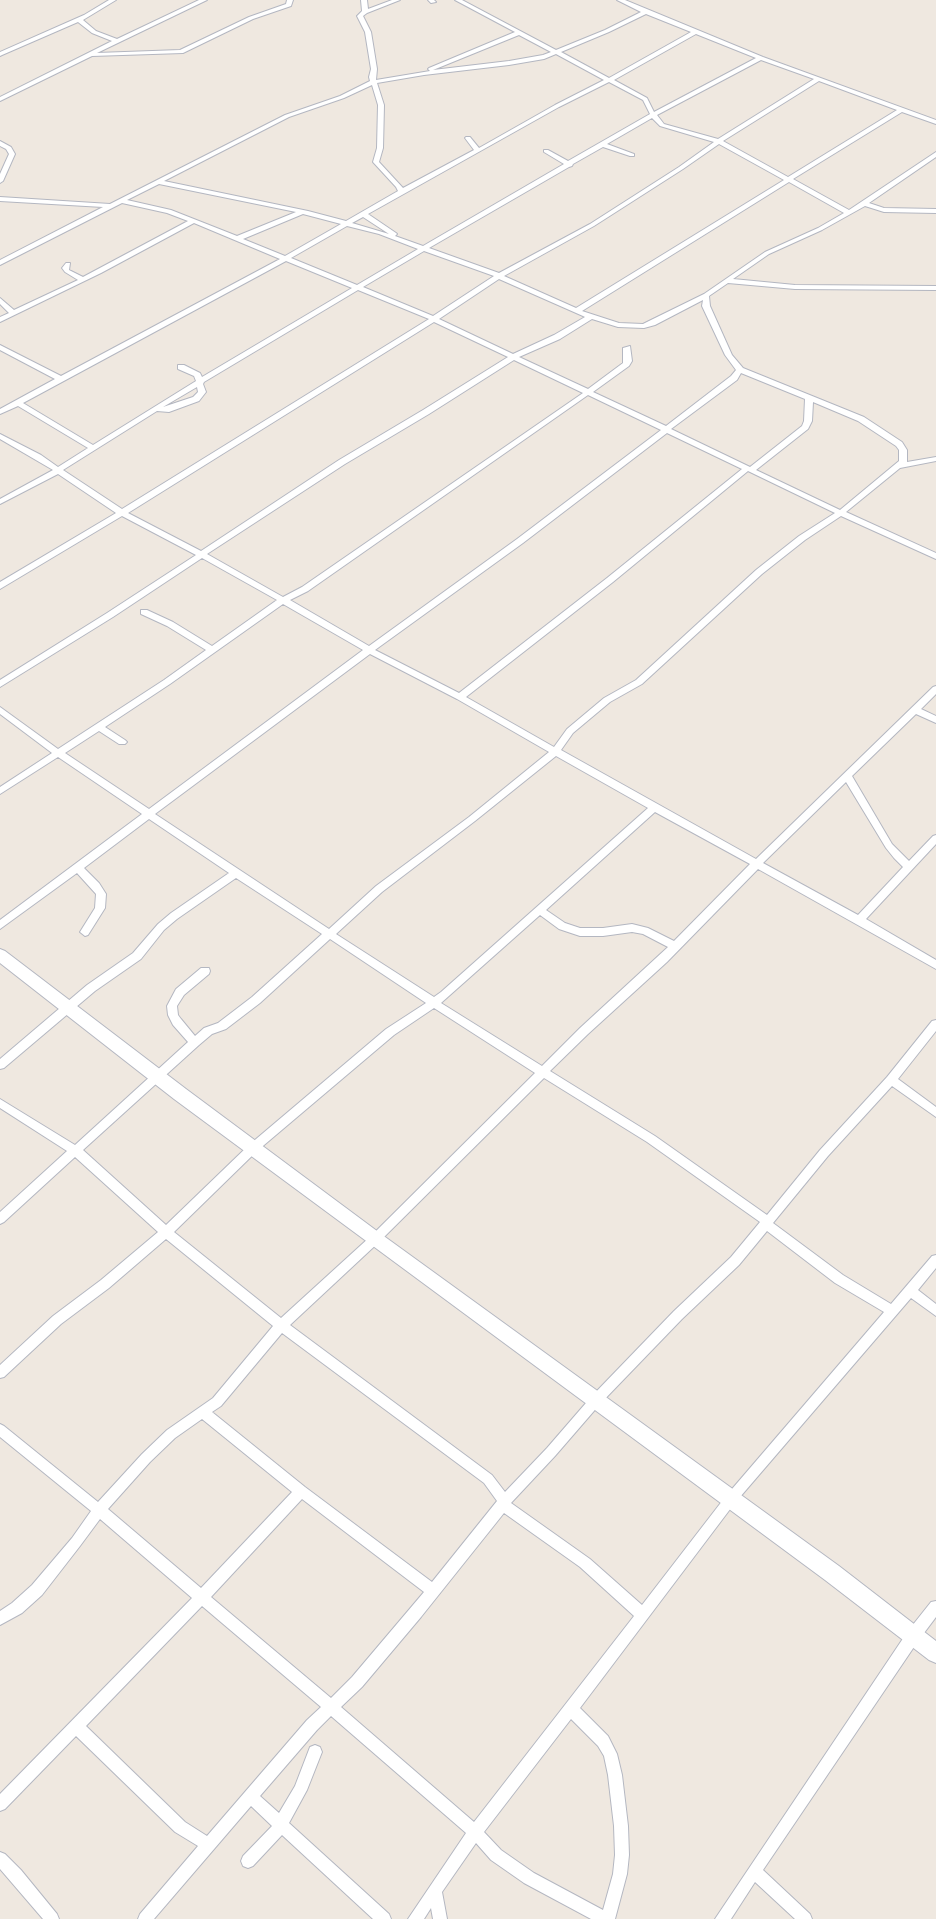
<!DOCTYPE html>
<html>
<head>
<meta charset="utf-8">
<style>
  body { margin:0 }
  canvas { display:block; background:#efe8e0 }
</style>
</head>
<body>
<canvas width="936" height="1919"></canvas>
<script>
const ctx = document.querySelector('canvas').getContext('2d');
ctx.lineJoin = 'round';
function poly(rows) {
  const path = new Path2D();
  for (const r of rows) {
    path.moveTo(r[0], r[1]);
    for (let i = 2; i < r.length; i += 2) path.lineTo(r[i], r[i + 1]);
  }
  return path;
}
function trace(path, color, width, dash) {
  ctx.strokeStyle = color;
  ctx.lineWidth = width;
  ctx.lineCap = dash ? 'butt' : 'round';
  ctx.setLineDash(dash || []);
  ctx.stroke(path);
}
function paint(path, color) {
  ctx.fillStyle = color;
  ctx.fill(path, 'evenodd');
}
const street = poly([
  [109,0,116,0,83,20,96,31,117,39,199,0,207,0,97,53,180,50,249,17,286,4,287,0,293,0,291,6,253,19,183,53,92,56,0,101,0,97,112,41,92,33,78,22,2,55,0,56,0,52,84,15,109,0],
  [361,0,367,0,368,9,392,0,400,0,367,13,363,16,371,32,377,69,376,80,430,71,428,69,429,68,515,32,455,0,462,0,556,50,605,30,641,12,617,0,625,0,763,57,936,120,936,124,902,112,793,179,849,210,936,152,936,157,869,203,884,208,936,209,936,213,884,212,865,206,822,230,769,254,733,279,795,285,936,286,936,290,795,289,728,283,709,296,710,306,732,355,743,368,864,417,902,442,907,450,907,462,936,457,936,461,900,468,846,512,936,553,936,559,841,516,805,540,762,574,642,684,610,702,573,733,561,750,756,859,933,687,936,686,936,694,921,709,936,716,936,723,916,714,852,776,892,844,909,861,933,836,936,835,936,844,866,919,936,960,936,969,758,869,667,962,588,1034,550,1071,655,1136,767,1215,820,1150,887,1077,932,1021,936,1020,936,1031,898,1079,936,1107,936,1117,892,1086,828,1156,773,1223,843,1275,891,1304,932,1256,936,1255,936,1268,918,1290,936,1304,936,1316,911,1298,734,1504,580,1708,608,1736,617,1754,622,1775,628,1826,629,1855,627,1874,615,1919,591,1919,524,1883,491,1860,476,1843,442,1892,447,1919,433,1919,431,1908,424,1919,408,1919,466,1833,331,1716,317,1730,260,1796,279,1813,295,1786,310,1747,315,1745,320,1747,322,1752,307,1790,289,1823,389,1914,391,1919,373,1919,282,1835,253,1866,248,1868,243,1866,241,1861,243,1856,272,1826,251,1806,154,1919,138,1919,140,1914,198,1846,175,1832,76,1736,5,1809,0,1811,0,1794,192,1598,100,1519,80,1546,42,1595,22,1613,0,1625,0,1611,12,1603,32,1585,72,1538,91,1511,0,1437,0,1424,4,1426,98,1502,142,1454,167,1430,213,1398,273,1326,166,1239,109,1288,61,1324,4,1377,0,1378,0,1365,53,1316,101,1280,158,1232,75,1157,4,1222,0,1224,0,1212,67,1151,0,1108,0,1099,75,1145,188,1042,173,1025,168,1015,167,1006,176,989,201,968,209,968,210,971,209,974,184,995,177,1006,178,1015,181,1019,195,1036,204,1028,218,1023,252,997,322,934,236,878,177,919,164,930,141,959,95,991,4,1068,0,1069,0,1059,87,985,133,953,158,924,171,913,229,873,149,819,84,868,99,883,106,894,105,908,88,935,85,936,80,932,95,908,96,894,77,873,0,929,0,920,142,814,58,757,0,794,0,787,52,753,0,714,0,707,58,749,164,680,206,650,167,626,141,614,141,610,147,610,173,622,212,646,277,600,202,558,113,617,0,687,0,680,107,613,196,555,122,516,0,589,0,582,116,513,58,474,0,504,0,499,53,470,0,439,0,434,41,455,58,467,88,448,18,406,0,414,0,409,55,379,0,350,0,345,61,376,280,259,194,223,101,273,0,322,0,317,9,313,0,304,0,298,14,310,78,280,65,272,62,268,66,263,70,263,69,270,83,277,188,221,167,213,122,203,0,265,0,260,103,207,0,201,0,197,110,204,285,115,340,96,370,81,369,77,371,69,365,32,357,16,362,11,361,0],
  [646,14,691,32,609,78,561,52,609,32,646,14],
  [696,34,756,58,654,112,647,98,614,80,696,34],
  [519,35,551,52,543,55,509,61,433,70,519,35],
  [556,54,604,80,555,105,479,148,470,137,466,137,465,138,474,150,403,188,379,162,383,148,384,105,377,83,424,75,509,65,544,59,556,54],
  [761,60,814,79,718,139,664,124,657,115,761,60],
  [819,81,897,110,788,177,723,141,819,81],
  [609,82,643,100,650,114,568,161,548,150,544,150,544,152,564,164,423,246,395,236,397,234,396,233,368,214,559,107,609,82],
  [372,85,378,105,377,148,373,162,396,187,398,191,346,221,308,211,164,181,289,117,344,98,372,85],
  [652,118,660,126,714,142,679,167,590,224,499,273,429,248,569,167,572,166,573,164,603,147,630,156,634,156,634,154,607,144,652,118],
  [719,144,784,180,576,308,504,276,594,226,683,169,719,144],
  [789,182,844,213,818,228,765,252,704,294,649,321,643,324,619,323,582,311,789,182],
  [159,184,296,212,237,236,171,210,127,200,159,184],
  [303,214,341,224,285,256,243,239,303,214],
  [363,217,389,234,352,223,363,217],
  [347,226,379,234,418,249,357,285,291,258,347,226],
  [424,251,494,276,433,316,363,287,424,251],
  [286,261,352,288,202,377,200,373,184,365,178,365,178,369,194,376,196,381,93,445,23,403,286,261],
  [499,279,583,316,585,317,554,335,513,354,439,319,499,279],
  [358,290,429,319,122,509,63,470,157,411,169,412,199,401,206,392,203,384,204,382,358,290],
  [703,300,702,306,725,355,736,370,731,376,666,426,593,392,629,366,632,361,630,346,623,348,623,363,588,389,519,357,560,339,592,319,618,327,644,328,655,325,703,300],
  [434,322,508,357,423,410,339,460,201,551,128,513,434,322],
  [514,360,583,393,302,587,283,597,207,554,345,464,429,414,514,360],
  [741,373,805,399,804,421,802,426,750,467,671,429,737,380,741,373],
  [197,387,198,392,193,397,163,407,197,387],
  [588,395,661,430,517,539,369,646,290,600,308,591,588,395],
  [813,402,858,421,896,446,899,450,899,461,840,510,756,470,808,429,812,421,813,402],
  [667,433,742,469,607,578,459,693,375,650,523,543,667,433],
  [748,471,835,513,799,536,756,570,636,680,604,698,567,729,554,747,466,697,613,582,748,471],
  [283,604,363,650,149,809,65,753,99,731,119,744,125,744,127,742,125,740,105,727,170,684,283,604],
  [370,654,457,699,549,752,469,817,376,886,329,929,155,814,370,654],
  [556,756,648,808,441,992,434,997,336,934,382,892,475,821,556,756],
  [846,782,886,848,894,858,903,867,858,915,763,863,846,782],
  [655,812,750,864,674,941,648,928,632,924,603,928,580,928,565,923,546,910,655,812],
  [540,915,559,929,580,936,603,936,632,932,643,934,668,947,580,1028,542,1066,441,1003,540,915],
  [330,939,426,1003,386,1029,249,1145,166,1225,83,1150,199,1045,212,1034,226,1029,260,1003,330,939],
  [434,1008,535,1073,371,1236,281,1318,174,1232,257,1151,394,1035,434,1008],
  [544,1078,647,1142,760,1222,731,1257,674,1311,592,1396,547,1448,505,1492,492,1475,290,1325,379,1242,544,1078],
  [767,1231,835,1283,884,1312,726,1496,642,1605,590,1559,511,1503,555,1456,600,1404,682,1319,739,1265,767,1231],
  [282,1333,484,1483,497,1501,432,1582,305,1487,212,1412,221,1406,282,1333],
  [202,1419,292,1492,201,1588,108,1509,150,1462,175,1438,202,1419],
  [302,1499,424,1592,352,1677,331,1698,211,1597,302,1499],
  [504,1513,580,1567,634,1616,474,1822,341,1707,362,1687,421,1617,504,1513],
  [202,1606,321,1707,307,1720,207,1836,185,1822,86,1726,202,1606],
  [571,1719,598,1746,604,1756,608,1775,614,1826,615,1855,613,1874,603,1910,534,1873,501,1850,484,1832,571,1719],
  [428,0,434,0,436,2,431,3,428,0],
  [0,141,11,147,15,154,3,181,0,183,0,174,9,154,6,149,0,146,0,141],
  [936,1601,936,1617,918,1641,763,1870,810,1914,812,1919,795,1919,755,1882,731,1919,715,1919,908,1631,931,1602,936,1601],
  [0,1852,5,1854,21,1870,57,1914,59,1919,43,1919,0,1869,0,1852]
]);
const secondary = poly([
  [0,949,5,951,186,1089,381,1234,839,1566,936,1641,936,1663,929,1660,825,1580,174,1099,0,963,0,949]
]);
trace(street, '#b4b7c1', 2);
trace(secondary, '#b4b7c1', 2);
paint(street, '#fff');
paint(secondary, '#fff');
</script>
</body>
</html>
